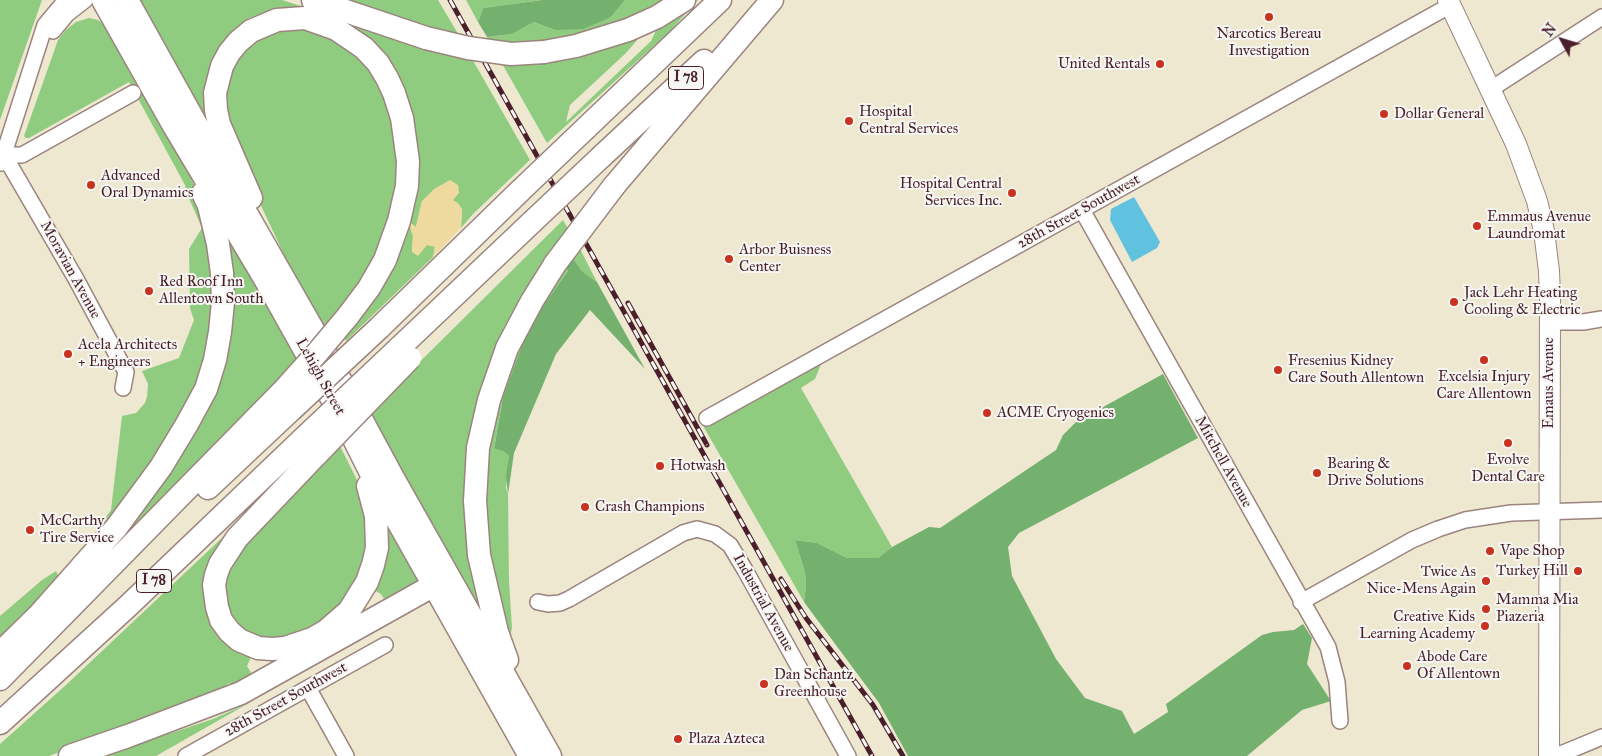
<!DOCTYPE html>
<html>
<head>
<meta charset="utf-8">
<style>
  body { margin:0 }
  #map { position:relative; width:1602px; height:756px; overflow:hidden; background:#eee8d1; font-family:"IM FELL Great Primer",serif }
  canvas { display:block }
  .north { position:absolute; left:1537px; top:15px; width:50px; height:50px; -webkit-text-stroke:4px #f6f6f2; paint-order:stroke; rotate:309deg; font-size:14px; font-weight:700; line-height:20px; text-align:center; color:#4a1f2b }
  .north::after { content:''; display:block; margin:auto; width:18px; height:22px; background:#4a1f2b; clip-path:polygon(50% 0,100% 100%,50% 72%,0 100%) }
</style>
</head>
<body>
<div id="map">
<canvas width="1602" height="756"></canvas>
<div class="north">N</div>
</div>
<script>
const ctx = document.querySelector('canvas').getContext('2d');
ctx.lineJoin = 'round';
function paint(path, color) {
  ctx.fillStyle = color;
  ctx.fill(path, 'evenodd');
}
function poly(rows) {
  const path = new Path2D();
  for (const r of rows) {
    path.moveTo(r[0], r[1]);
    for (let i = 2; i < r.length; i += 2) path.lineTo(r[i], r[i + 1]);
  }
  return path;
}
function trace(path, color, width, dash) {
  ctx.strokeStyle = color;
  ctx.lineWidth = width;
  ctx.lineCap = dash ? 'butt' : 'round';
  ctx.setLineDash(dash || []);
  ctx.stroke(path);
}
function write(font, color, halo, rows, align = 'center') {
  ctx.font = font + ' "IM FELL Great Primer",serif';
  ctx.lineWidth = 4;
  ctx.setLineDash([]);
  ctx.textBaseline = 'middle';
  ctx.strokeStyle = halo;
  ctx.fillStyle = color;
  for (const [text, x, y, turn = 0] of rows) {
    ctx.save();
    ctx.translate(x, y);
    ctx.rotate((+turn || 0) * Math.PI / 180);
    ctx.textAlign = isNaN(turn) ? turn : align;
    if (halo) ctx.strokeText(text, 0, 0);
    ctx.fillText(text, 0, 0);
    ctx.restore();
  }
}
const green = poly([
  [0,0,42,0,0,120],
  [134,0,282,0,307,8,276,9,249,18,245,21,246,23,223,45,227,155],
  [339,0,438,0,460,37],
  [466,0,543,0,483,8,478,22],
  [625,0,666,0,640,15,566,39,510,43,489,41,487,37,512,34,534,22,555,30,611,17],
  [692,0,698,0,668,33,547,143,500,60,640,37,625,54,570,105,566,122,651,41,661,20],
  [335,17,471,57,530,160,473,214,461,228,462,209,422,201,416,227,409,222,413,236,412,252,427,245,435,246,433,257,346,341,342,336,417,159,417,138,412,116,366,37,352,25],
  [89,18,98,20,108,27,134,74,133,77,147,96,202,200,214,246,212,318,208,350,189,406,147,470,145,469,123,501,96,533,98,528,111,510,122,416,136,413,145,403,147,397,148,384,142,371,179,358,194,320,190,308,189,249,202,228,187,194,185,185,129,82,29,138,26,138,24,136,58,40,66,30,76,22],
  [280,25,337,35,377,76,396,130,398,198,373,269,322,336,235,150,222,92,237,54],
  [563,220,570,232,480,407,490,626,366,415],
  [221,225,299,361,109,551,199,422],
  [579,247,597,282,582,271,572,257],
  [565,266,568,271,538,313,522,345,503,397,494,449,503,451,509,456,506,488,508,494,509,581,512,628,508,646,488,557,484,487,492,422,518,344],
  [821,364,815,379,801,388,892,547,878,558,847,558,817,543,795,540,805,572,806,585,804,602,698,417,715,423],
  [338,442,356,478,368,506,366,549,354,582,340,604,318,625,272,642,245,632,228,614,223,578,234,557],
  [378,510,419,573,419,583,386,602,381,594,370,588],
  [224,536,224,544,219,551,234,649,242,654,251,657,247,666,253,676,234,686,229,683,218,693,149,720,134,721,131,726,49,756,0,756,0,744,66,685],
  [56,571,59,577,0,640,0,616,42,580],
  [249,703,156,756,103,756,213,719]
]);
const forest = poly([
  [543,0,625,0,611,17,583,29,555,30,534,22,512,34,487,37,478,22,483,8],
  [572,257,582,271,597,282,645,369,590,310,556,354,514,453,508,494,506,476,509,456,503,451,494,449,503,397,522,345,538,313,568,271,565,266],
  [1163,374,1198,438,1019,533,1008,547,1012,576,1056,659,1085,698,1122,711,1134,734,1168,712,1166,704,1262,635,1273,632,1294,630,1303,624,1312,638,1307,664,1331,701,1302,710,1247,756,908,756,879,703,804,602,806,585,805,572,795,540,817,543,847,558,878,558,892,547,929,527,940,528,1056,450,1063,435,1076,422]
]);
const sand = poly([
  [450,180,458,185,459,193,453,200,458,203,462,209,461,228,433,257,435,247,427,245,418,256,412,252,413,236,408,221,416,227,422,201,434,189]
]);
const water = poly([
  [1134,197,1160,242,1157,248,1132,262,1110,220,1111,209]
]);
const minor = poly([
  [53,31,67,14,85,0],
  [1491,89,1602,17],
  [1,163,45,25,66,0],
  [1082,210,1328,647,1337,682,1340,721],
  [1549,322,1583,322,1602,319],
  [123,388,126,372,76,279,4,155,22,155,133,93],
  [707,418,1451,5],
  [538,602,548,604,560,603,569,599,683,533,697,529,715,534,730,545,745,570,848,756],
  [1301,602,1412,540,1438,529,1465,520,1511,513,1602,510],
  [308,688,346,756],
  [186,756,385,645],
  [1556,756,1602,737]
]);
const major = poly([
  [1448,0,1516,144,1537,201,1544,231,1549,271,1550,297,1549,756]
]);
const highway = poly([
  [103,0,174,126,265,279,351,433,374,479,530,756],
  [127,0,225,176,312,328,393,478,550,756],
  [313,0,426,38],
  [544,52,576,46,628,30,657,17,684,0],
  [586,128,720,0],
  [602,156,704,61],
  [614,186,772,0],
  [251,198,219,124,216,110,215,93,222,66,229,53,238,42,251,31,277,20,305,18,336,29,364,48,378,63,387,78,394,93,402,118,408,161,407,186,399,221,385,260,369,288,348,316],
  [379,328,521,190],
  [398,349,532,222],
  [318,453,237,538,220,564,216,575,214,585,217,607,221,620,229,631,239,640,258,648,272,649,285,648,312,639,326,631,349,611,367,582,373,565,377,548,376,516,368,486],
  [208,488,291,410],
  [0,653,38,616,116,528,161,467,187,424,206,389,215,360,220,332,223,302,222,273,218,244,209,206,203,193],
  [507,660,497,632,479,555,475,501,478,448,489,400,507,348,532,301,555,264],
  [0,679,283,391],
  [0,723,128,606,306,436],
  [70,756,128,736,241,693,445,579]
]);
const rail = poly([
  [450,0,872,756],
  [628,303,707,445],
  [781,579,806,618,873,705,903,756]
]);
const highwayBridge = poly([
  [426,38,468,48,511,54,544,52],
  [521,190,586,128],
  [532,222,602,156],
  [555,264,614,186],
  [283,391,317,353,348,316],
  [291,410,379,328],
  [306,436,398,349],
  [318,453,410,358]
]);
const markers = [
  [1269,17,5,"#c8321e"],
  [1160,64,5,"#c8321e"],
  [1384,114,5,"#c8321e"],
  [849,121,5,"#c8321e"],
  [91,185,5,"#c8321e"],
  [1012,193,5,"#c8321e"],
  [1477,226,5,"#c8321e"],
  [729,259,5,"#c8321e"],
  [149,291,5,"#c8321e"],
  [1454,302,5,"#c8321e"],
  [68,354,5,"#c8321e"],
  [1484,360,5,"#c8321e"],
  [1278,370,5,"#c8321e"],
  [987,413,5,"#c8321e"],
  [1508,443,5,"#c8321e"],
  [660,466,5,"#c8321e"],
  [1317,473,5,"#c8321e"],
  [585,507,5,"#c8321e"],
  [30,530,5,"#c8321e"],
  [1490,551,5,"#c8321e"],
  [1578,571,5,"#c8321e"],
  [1486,581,5,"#c8321e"],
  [1486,609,5,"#c8321e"],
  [1485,626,5,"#c8321e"],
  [1407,666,5,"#c8321e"],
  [764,684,5,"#c8321e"],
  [678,739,5,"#c8321e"]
];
const shields = [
  [686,78,35],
  [154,581,35]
];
const shieldNames = [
  ["I 78",686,78],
  ["I 78",154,581]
];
const poiNames = [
  ["Narcotics Bereau",1269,34,"center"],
  ["Investigation",1269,51,"center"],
  ["United Rentals",1150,64,"right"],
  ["Hospital",859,112],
  ["Central Services",859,129],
  ["Dollar General",1394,114],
  ["Advanced",101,176],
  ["Oral Dynamics",101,193],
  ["Hospital Central",1002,184,"right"],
  ["Services Inc.",1002,201,"right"],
  ["Emmaus Avenue",1487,217],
  ["Laundromat",1487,234],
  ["Arbor Buisness",739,250],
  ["Center",739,267],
  ["Red Roof Inn",159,282],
  ["Allentown South",159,299],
  ["Jack Lehr Heating",1464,293],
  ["Cooling & Electric",1464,310],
  ["Acela Architects",78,345],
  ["+ Engineers",78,362],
  ["Fresenius Kidney",1288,361],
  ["Care South Allentown",1288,378],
  ["Excelsia Injury",1484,377,"center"],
  ["Care Allentown",1484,394,"center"],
  ["ACME Cryogenics",997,413],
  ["Evolve",1508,460,"center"],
  ["Dental Care",1508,477,"center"],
  ["Bearing &",1327,464],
  ["Drive Solutions",1327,481],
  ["Hotwash",670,466],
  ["Crash Champions",595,507],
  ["McCarthy",40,521],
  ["Tire Service",40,538],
  ["Vape Shop",1500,551],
  ["Turkey Hill",1568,571,"right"],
  ["Twice As",1476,572,"right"],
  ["Nice-Mens Again",1476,589,"right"],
  ["Mamma Mia",1496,600],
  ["Piazeria",1496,617],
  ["Creative Kids",1475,617,"right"],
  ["Learning Academy",1475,634,"right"],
  ["Abode Care",1417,657],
  ["Of Allentown",1417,674],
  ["Dan Schantz",774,675],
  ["Greenhouse",774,692],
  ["Plaza Azteca",688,739]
];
const streetNames = [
  ["28th Street Southwest",1079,212,-29],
  ["Moravian Avenue",70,270,61],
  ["Lehigh Street",320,377,61],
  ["Emaus Avenue",1549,383,-90],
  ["Mitchell Avenue",1223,462,61],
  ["Industrial Avenue",763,603,61],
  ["28th Street Southwest",286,700,-29]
];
paint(green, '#90cc80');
paint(forest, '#74b06e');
paint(sand, '#eeda9e');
paint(water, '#61c2df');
trace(minor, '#9c847e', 18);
trace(major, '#9c847e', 22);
trace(highway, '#9c847e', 25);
trace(minor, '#fff', 15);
trace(major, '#fff', 20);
trace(highway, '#fff', 22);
trace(rail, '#4a1f2b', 5);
trace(rail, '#f6f6f2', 3, [9]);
trace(highwayBridge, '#9c847e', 25, []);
trace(highwayBridge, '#fff', 22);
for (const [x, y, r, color] of markers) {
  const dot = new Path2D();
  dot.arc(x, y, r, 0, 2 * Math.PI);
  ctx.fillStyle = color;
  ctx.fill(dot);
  trace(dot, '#f6f6f2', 2);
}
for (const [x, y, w] of shields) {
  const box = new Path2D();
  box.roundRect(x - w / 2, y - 11.5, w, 23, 4);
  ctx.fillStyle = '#f6f6f2';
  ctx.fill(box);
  trace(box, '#4a1f2b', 1);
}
write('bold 14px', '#4a1f2b', null, shieldNames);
write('15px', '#4a1f2b', '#f6f6f2', poiNames, 'left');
write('15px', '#4a1f2b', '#f6f6f2', streetNames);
</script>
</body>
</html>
